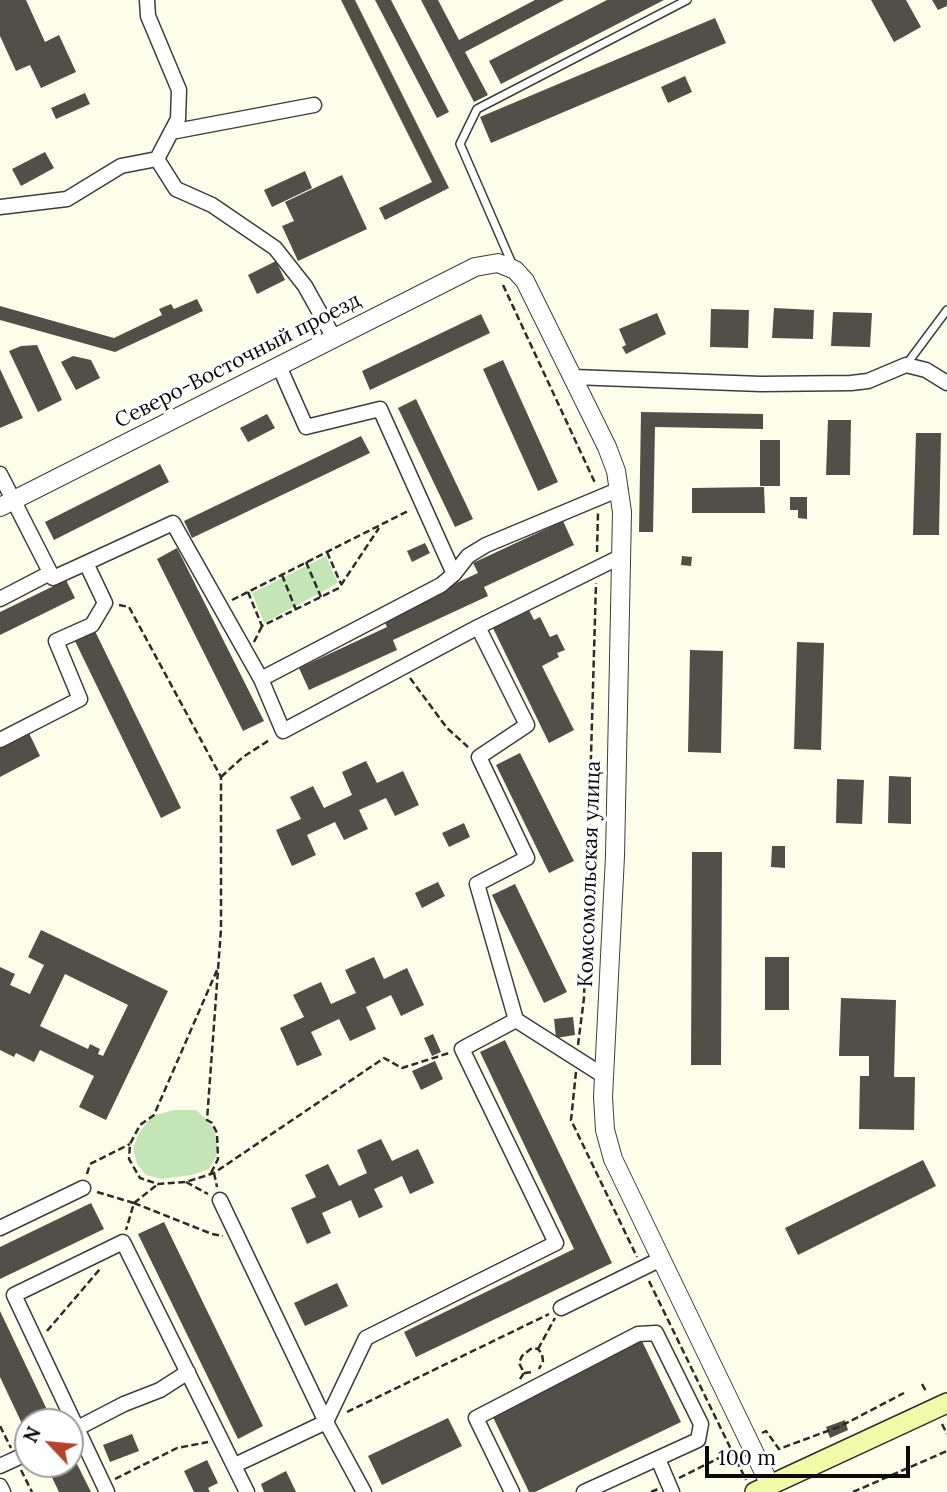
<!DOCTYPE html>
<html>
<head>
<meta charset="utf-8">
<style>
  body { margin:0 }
  #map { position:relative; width:947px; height:1492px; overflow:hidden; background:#fdfee9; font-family:Lora,serif }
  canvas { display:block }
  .north { position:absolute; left:14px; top:1408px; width:70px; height:70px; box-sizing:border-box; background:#fff; border:2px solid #9d9d9d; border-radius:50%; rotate:296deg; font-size:19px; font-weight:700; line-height:28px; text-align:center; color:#0a0a0a }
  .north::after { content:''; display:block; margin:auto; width:24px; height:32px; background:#b0442d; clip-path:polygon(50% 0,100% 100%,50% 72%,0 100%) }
  .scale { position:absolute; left:705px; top:1446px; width:205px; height:32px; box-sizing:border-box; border:4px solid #0a0a0a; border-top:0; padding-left:9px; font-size:21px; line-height:24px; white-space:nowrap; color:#0a0a0a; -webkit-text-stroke:5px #fff; paint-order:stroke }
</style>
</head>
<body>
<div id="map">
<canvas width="947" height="1492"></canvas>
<div class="north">N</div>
<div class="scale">100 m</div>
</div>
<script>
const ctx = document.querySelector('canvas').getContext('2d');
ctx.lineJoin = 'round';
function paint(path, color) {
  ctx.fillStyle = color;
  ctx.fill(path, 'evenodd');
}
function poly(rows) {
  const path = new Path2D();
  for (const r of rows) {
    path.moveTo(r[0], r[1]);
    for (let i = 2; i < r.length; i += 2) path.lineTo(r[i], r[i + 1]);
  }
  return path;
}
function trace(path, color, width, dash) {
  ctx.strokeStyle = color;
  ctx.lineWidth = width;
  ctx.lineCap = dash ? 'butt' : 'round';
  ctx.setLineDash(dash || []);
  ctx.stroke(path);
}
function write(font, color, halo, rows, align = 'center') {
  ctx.font = font + ' Lora,serif';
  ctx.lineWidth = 7;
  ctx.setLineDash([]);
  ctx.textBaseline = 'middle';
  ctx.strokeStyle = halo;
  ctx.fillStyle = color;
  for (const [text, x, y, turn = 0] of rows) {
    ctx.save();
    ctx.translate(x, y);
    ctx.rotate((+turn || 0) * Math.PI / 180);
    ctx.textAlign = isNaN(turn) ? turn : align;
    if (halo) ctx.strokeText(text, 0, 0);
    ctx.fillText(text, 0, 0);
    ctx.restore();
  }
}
const green = poly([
  [326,556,338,583,264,623,252,593],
  [173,1110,196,1110,205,1118,214,1129,217,1143,216,1157,209,1169,192,1175,161,1179,146,1175,137,1164,133,1149,138,1134,151,1117]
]);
const building = poly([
  [0,0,26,0,45,42,59,35,76,72,41,88,30,65,16,71,0,36],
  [341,0,355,0,449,188,385,220,379,208,432,182],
  [375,0,391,0,449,112,437,118],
  [421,0,438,0,459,40,535,0,564,0,465,52,488,95,474,102],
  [607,0,664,0,501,84,489,61],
  [871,0,906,0,921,27,894,42],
  [932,0,947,0,947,6,938,10],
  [715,18,726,43,491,143,480,117],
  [685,76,692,92,668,103,661,87],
  [85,93,90,104,56,119,51,108],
  [45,152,54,168,21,186,12,169],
  [305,171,312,188,272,207,264,190],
  [342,175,367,229,298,261,282,226,294,221,285,202],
  [276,261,285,280,257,294,248,275],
  [197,299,203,311,115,352,0,320,0,306,114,338,162,315,159,309,171,304,174,309],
  [774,308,814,310,813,339,772,338],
  [711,309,749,310,748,348,710,347],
  [833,312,872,313,870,347,831,346],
  [657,313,666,334,626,354,622,347,626,345,619,329],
  [481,314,490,333,370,390,362,371],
  [37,345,62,400,38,412,9,351,21,346],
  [73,356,91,360,100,378,76,390,61,362],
  [503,360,558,482,538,491,483,369],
  [0,369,23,418,0,428],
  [416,399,473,519,455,527,398,408],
  [641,412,763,414,763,429,655,427,653,532,639,532],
  [267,414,275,428,248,442,240,428],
  [828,420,851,420,850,475,826,475],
  [916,433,941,433,939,535,913,535],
  [361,436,370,453,192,538,184,521],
  [760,440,780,440,780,486,760,486],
  [160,464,169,482,54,540,45,522],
  [764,487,765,513,692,513,692,488],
  [790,497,807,497,807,519,798,518,798,510,790,510],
  [563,521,574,545,484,587,488,596,393,640,397,650,309,690,299,668,387,627,382,617,478,573,473,563],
  [425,543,430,553,412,562,407,551],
  [177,548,264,721,243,731,157,559],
  [682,556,692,557,691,566,681,565],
  [66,580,75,598,0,635,0,612],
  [527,606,534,620,540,617,550,637,557,634,565,650,557,653,559,657,542,666,574,730,549,743,491,624],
  [94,629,181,808,161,818,74,639],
  [797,642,824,643,821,750,794,749],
  [690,650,723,651,721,753,688,752],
  [29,733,40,756,0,777,0,747],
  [520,753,574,861,549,873,496,765],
  [366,761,377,783,403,771,419,805,395,816,386,798,359,810,368,829,344,840,335,822,307,835,316,855,292,866,276,830,301,819,290,797,313,786,324,808,352,795,342,772],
  [889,776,911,777,911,824,888,823],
  [837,779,864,780,862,824,836,823],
  [464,823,470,837,449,847,442,833],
  [772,846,785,846,785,868,771,867],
  [692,852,722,852,721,1065,691,1065],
  [438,882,445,896,422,908,415,893],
  [515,884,567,992,544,1003,492,895],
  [41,930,168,991,106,1120,79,1107,94,1076,40,1050,34,1062,16,1053,14,1057,0,1050,0,967,15,974,10,985,30,994,44,965,28,957],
  [65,974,128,1005,103,1056,98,1054,100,1049,90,1044,88,1049,40,1026],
  [374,957,384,979,407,968,424,1005,401,1016,391,995,366,1007,376,1029,350,1041,339,1019,311,1032,322,1055,297,1066,280,1028,304,1017,293,995,321,982,331,1004,356,993,345,970],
  [765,957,789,957,789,1010,765,1010],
  [841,998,896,1000,894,1077,915,1077,914,1130,859,1129,860,1076,869,1076,869,1056,839,1056],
  [573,1017,575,1035,556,1038,554,1019],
  [433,1034,441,1052,432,1056,424,1038],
  [505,1040,612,1263,416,1357,404,1332,574,1249,480,1052],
  [435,1061,443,1079,421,1090,412,1071],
  [381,1139,392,1161,418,1149,434,1183,410,1194,402,1176,374,1189,383,1207,359,1218,351,1200,322,1213,331,1233,307,1244,291,1208,316,1197,305,1175,328,1164,339,1186,367,1173,357,1150],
  [923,1160,936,1186,798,1255,785,1228],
  [91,1203,104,1229,0,1279,0,1247],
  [164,1222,263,1426,238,1439,138,1234],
  [337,1283,348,1306,305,1326,294,1303],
  [0,1311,50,1416,37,1422,28,1422,28,1426,24,1428,0,1377],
  [641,1339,681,1422,535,1492,529,1492,490,1411],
  [448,1418,462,1446,382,1485,368,1456],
  [845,1420,848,1430,830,1438,826,1427],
  [132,1434,139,1451,110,1462,103,1445],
  [72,1454,91,1492,59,1492,47,1467,53,1464,70,1464,70,1456],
  [207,1460,218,1483,208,1488,210,1492,194,1492,184,1471],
  [286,1471,296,1492,264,1492,261,1484]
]);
const path = poly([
  [503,285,596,485],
  [327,552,341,584],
  [597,552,598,513],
  [306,562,321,597],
  [282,575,296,610],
  [248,592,262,626,339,588,379,528],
  [232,600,410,510],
  [119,605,129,607,221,777,221,929,207,1120,212,1123,217,1133,218,1159,210,1175],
  [254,642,262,626],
  [410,678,447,728,468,747],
  [221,777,243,757,271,739],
  [217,970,154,1115,140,1125,130,1144,129,1159,140,1178,158,1184,186,1182,214,1173,384,1058,402,1068,449,1053],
  [578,1045,584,998,596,583],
  [576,1072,571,1120,637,1257],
  [214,1173,217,1187],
  [87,1174,90,1164,130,1144],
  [186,1182,208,1194],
  [97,1192,134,1203,126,1230],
  [134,1203,212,1234,223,1236],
  [134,1203,158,1184],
  [649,1281,746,1480],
  [47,1331,100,1269],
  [538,1349,555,1318],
  [524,1373,533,1372],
  [520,1379,524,1373,519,1363,522,1356,532,1348,538,1349,542,1354,543,1361,539,1369],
  [922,1384,927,1393],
  [347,1412,549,1314],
  [942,1424,947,1434],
  [0,1426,11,1448],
  [762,1433,766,1431,779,1449,841,1426,904,1393],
  [21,1470,32,1492],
  [679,1478,733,1451],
  [115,1479,177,1448,208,1442],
  [651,1492,658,1489],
  [853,1492,947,1451]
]);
const service = poly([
  [513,266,460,144,477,109,687,0],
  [906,365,947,310]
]);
const minor = poly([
  [147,0,148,16,179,90,178,119,157,159,176,189,212,205,275,248,305,286,334,338],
  [171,132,314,105],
  [0,207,67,199,121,166,157,159],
  [279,366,306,427,380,409,454,574],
  [573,377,761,384,851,383,868,381,906,365,926,370,947,383],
  [0,474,53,578,86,563,105,603,92,625,56,641,80,699,0,740],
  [86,563,173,523,261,679,441,585,454,574,468,556,486,545,620,489],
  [0,599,50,573],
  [261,679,283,731,478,627],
  [516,1020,477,884,527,858,479,757,527,725,478,627,622,556],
  [220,1200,326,1422],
  [0,1228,83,1188],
  [561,1308,661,1259],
  [326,1422,366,1338,556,1243,462,1049,516,1020,604,1076],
  [70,1432,124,1404,160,1390,188,1372],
  [658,1459,672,1492],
  [235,1465,326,1422,364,1492],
  [0,1466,28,1453],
  [0,1486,3,1492],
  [107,1492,14,1295,123,1242,247,1492],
  [512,1492,476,1418,638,1334,656,1333,701,1424,698,1440,584,1492]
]);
const tertiary = poly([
  [0,507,475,267,498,263,515,270,525,281,607,447,616,471,622,512,615,856,603,1097,605,1130,613,1159,770,1485]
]);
const secondary = poly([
  [755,1492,947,1403]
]);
const streetNames = [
  ["Северо-Восточный проезд",238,361,-27],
  ["Комсомольская улица",590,874,-88]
];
paint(green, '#c4e5b6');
paint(building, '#524e48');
trace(service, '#3d3d3d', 10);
trace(minor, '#3d3d3d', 17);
trace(tertiary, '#3d3d3d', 20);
trace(secondary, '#2c2c2c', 22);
trace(path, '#2c2c2c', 2.5, [7, 3.5]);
trace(service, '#fff', 7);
trace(minor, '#fff', 14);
trace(tertiary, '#fff', 18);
trace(secondary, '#f0faa8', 19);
write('21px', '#0a0a0a', '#fff', streetNames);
</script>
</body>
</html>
